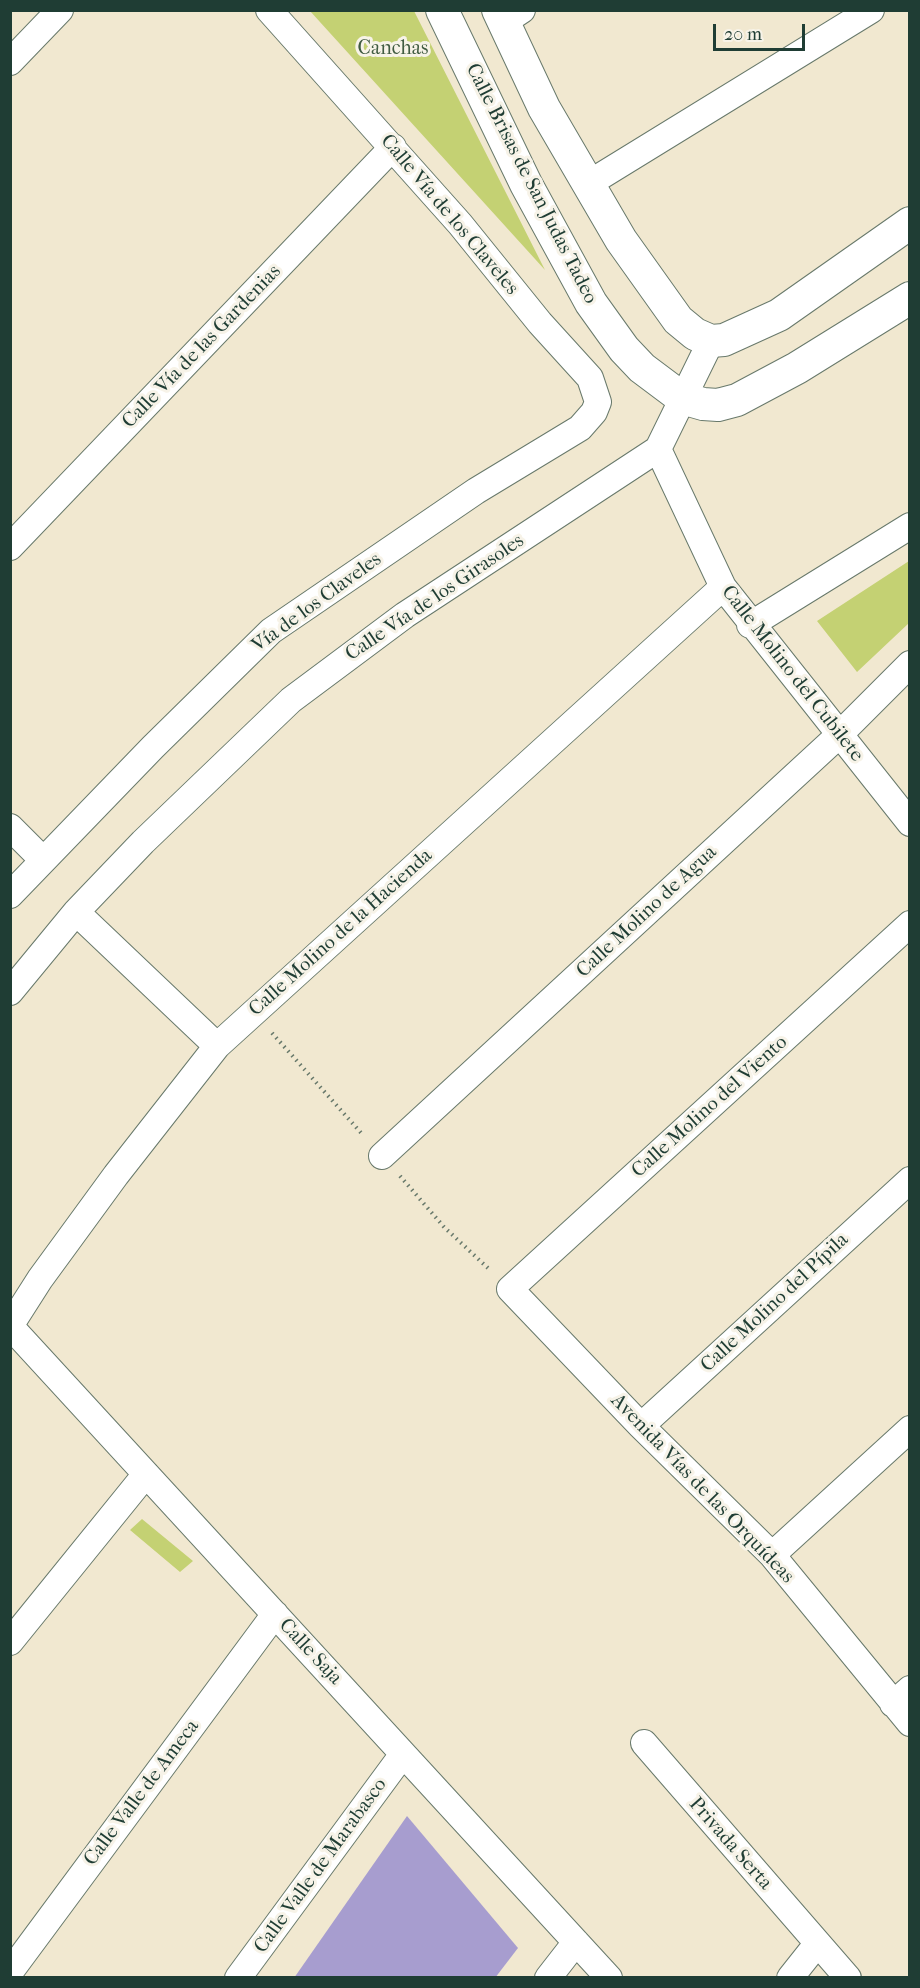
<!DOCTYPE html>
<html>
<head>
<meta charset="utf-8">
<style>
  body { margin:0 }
  #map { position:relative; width:920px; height:1988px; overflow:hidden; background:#f1e8d0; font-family:"IM FELL French Canon",serif }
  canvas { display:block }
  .frame { position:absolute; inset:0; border:12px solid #1f3d34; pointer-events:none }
  .scale { position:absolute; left:713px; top:24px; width:92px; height:27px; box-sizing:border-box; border:3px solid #1f3d34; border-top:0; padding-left:8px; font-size:18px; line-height:21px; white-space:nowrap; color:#1f3d34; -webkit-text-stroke:4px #f7f3e8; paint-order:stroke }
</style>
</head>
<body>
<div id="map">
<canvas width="920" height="1988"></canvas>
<div class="frame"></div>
<div class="scale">20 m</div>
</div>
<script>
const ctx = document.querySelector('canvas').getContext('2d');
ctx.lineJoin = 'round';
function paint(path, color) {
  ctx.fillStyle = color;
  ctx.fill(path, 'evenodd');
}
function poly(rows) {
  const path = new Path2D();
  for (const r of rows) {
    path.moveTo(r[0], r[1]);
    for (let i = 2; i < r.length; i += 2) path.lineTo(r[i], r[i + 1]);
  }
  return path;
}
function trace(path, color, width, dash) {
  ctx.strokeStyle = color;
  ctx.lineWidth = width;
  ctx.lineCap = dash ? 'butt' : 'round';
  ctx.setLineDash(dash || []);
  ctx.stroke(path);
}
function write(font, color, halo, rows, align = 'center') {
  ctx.font = font + ' "IM FELL French Canon",serif';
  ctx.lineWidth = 6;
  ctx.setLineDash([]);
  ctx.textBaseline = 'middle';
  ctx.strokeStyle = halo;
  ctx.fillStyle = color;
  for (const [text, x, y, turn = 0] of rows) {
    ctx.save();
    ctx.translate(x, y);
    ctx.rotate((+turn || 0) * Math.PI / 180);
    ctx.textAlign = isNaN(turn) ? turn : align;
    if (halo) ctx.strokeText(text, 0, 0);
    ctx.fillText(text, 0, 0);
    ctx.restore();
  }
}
const green = poly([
  [310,11,414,11,545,270],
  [909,561,909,623,857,672,817,621],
  [142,1519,193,1561,180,1572,130,1530]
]);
const building = poly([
  [407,1816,518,1948,495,1978,294,1978]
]);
const path = poly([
  [272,1033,363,1135],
  [400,1176,444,1227,490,1270]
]);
const minor = poly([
  [504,22,522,10],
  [10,62,60,10],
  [588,184,871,10],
  [658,449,723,587,910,823],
  [10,547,393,147],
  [750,625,910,526],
  [10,827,43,860],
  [10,895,153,747,271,631,476,491,580,428,594,412,598,402,590,378,540,323,460,224,269,10],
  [76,912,217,1046],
  [910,924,510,1289,641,1426,772,1555,910,1723],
  [10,992,76,912,143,842,291,700,405,615,658,449,711,341],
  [382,1156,838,736,910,664],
  [10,1326,40,1279,116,1175,217,1046,723,587],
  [10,1326,609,1978],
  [641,1426,910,1180],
  [772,1555,910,1429],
  [10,1642,146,1474],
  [893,1704,910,1689],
  [644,1743,848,1978],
  [10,1972,275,1614],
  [238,1978,403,1754],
  [548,1978,576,1942],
  [790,1978,817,1944]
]);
const tertiary = poly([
  [442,10,526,184,591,303,624,349,642,368,682,398,703,404,718,405,737,400,797,368,910,298],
  [498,10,544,108,621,240,678,320,695,334,711,341,724,340,779,315,910,223]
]);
const parkNames = [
  ["Canchas",393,49]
];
const streetNames = [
  ["Calle Brisas de San Judas Tadeo",531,184,63],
  ["Calle Vía de los Claveles",449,215,50],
  ["Calle Vía de las Gardenias",202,347,-46],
  ["Calle Vía de los Girasoles",435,598,-34],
  ["Vía de los Claveles",317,603,-36],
  ["Calle Molino del Cubilete",792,674,52],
  ["Calle Molino de Agua",647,912,-43],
  ["Calle Molino de la Hacienda",341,933,-42],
  ["Calle Molino del Viento",710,1107,-42],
  ["Calle Molino del Pípila",775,1303,-43],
  ["Avenida Vías de las Orquídeas",702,1489,46],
  ["Calle Saja",310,1652,47],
  ["Calle Valle de Ameca",142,1793,-53],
  ["Privada Serta",730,1844,49],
  ["Calle Valle de Marabasco",321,1866,-54]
];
paint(green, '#c4d173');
paint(building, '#a79dcf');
trace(minor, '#68796b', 28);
trace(tertiary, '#68796b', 34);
trace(path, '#68796b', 4, [1.5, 4.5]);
trace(minor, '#fff', 26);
trace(tertiary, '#fff', 32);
write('20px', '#405b41', '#f7f3e8', parkNames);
write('20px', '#1f3d34', '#f7f3e8', streetNames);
</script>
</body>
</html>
